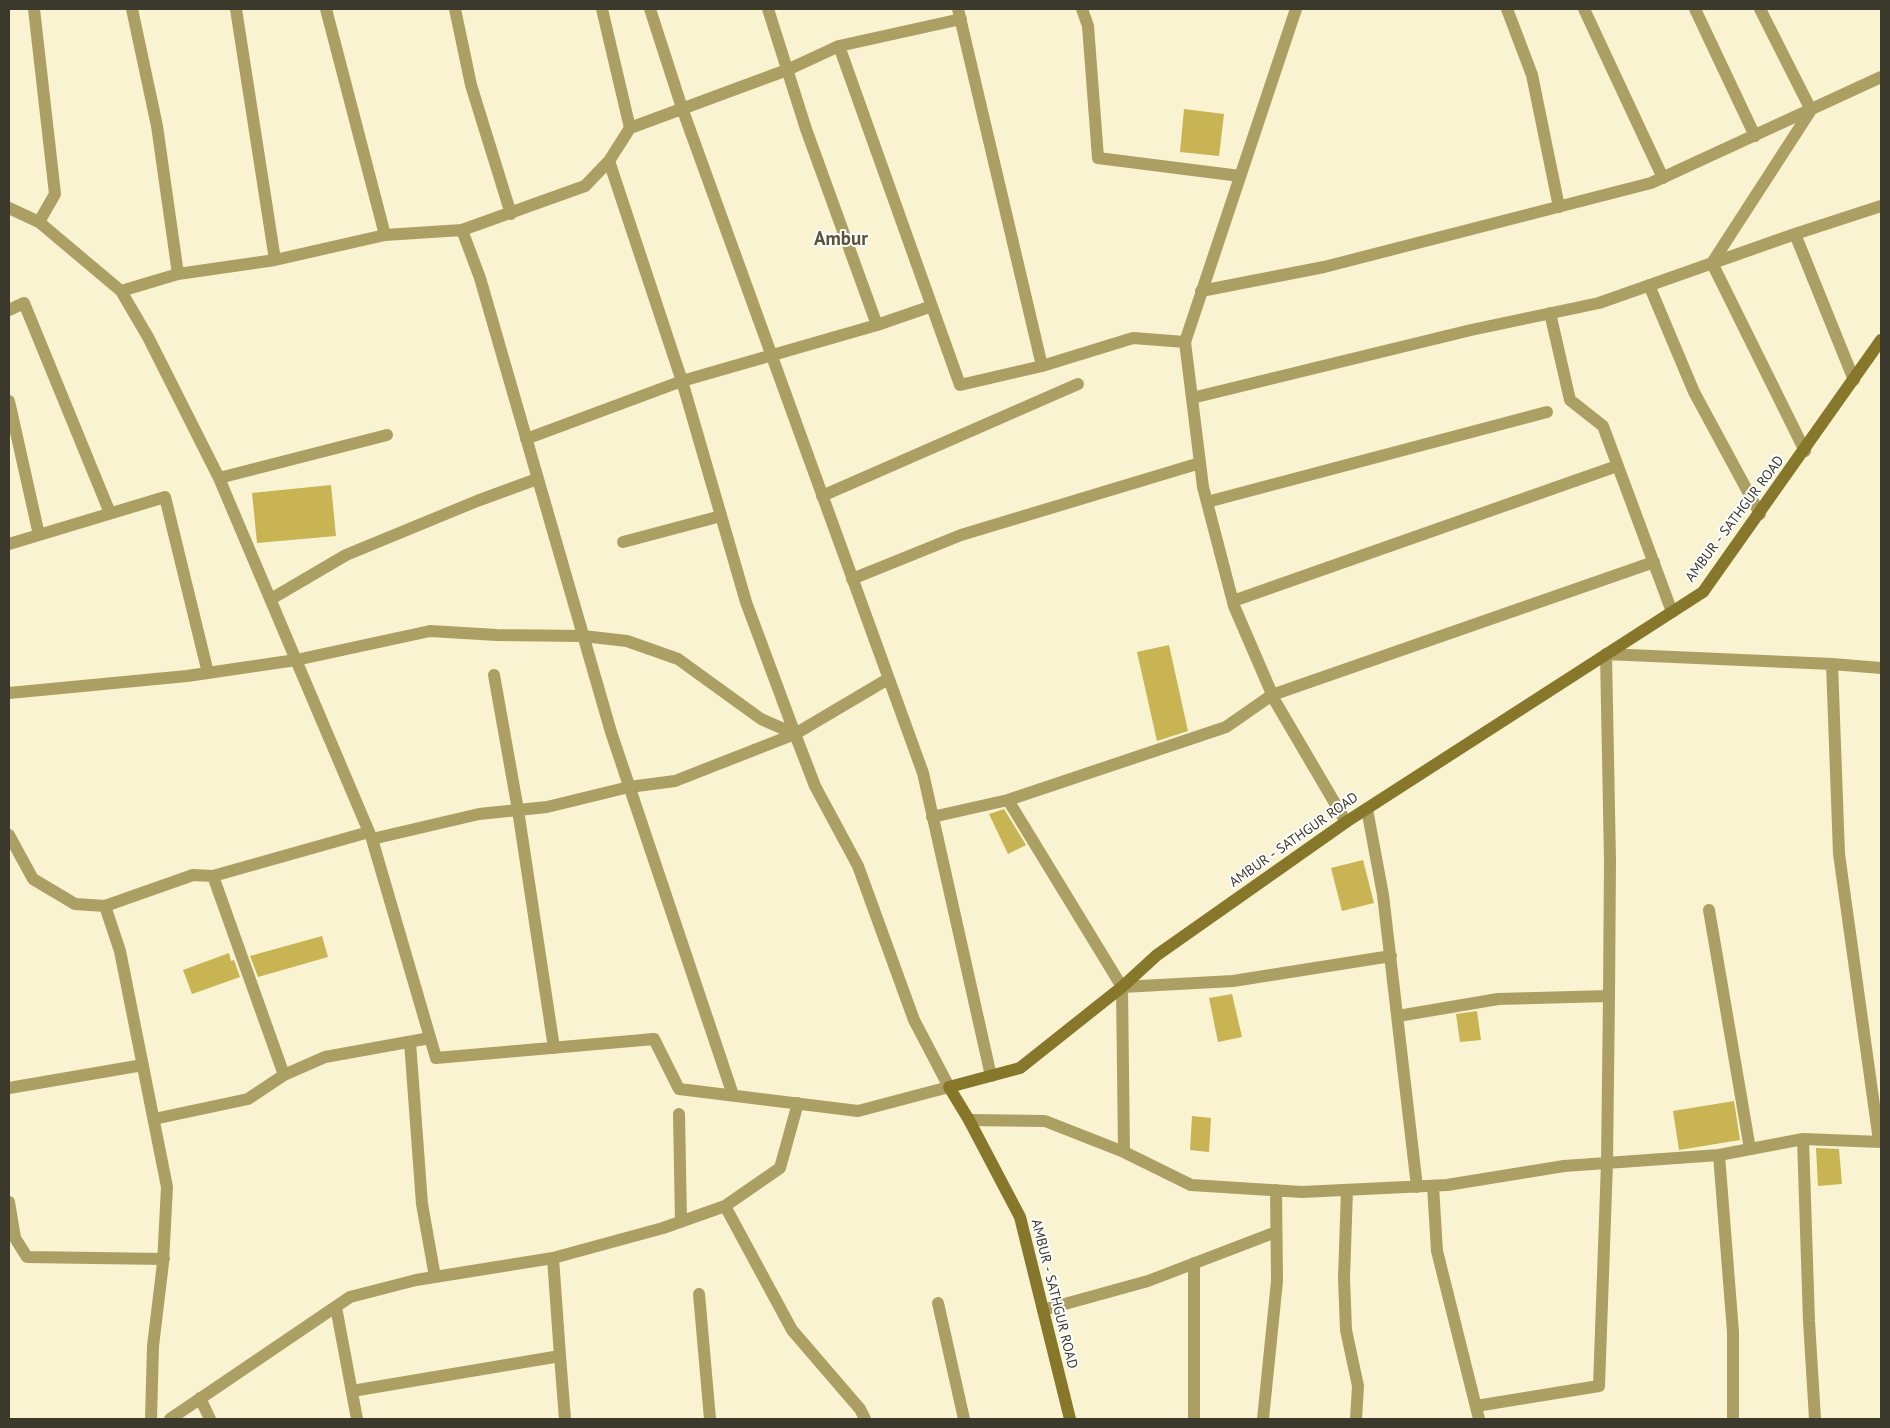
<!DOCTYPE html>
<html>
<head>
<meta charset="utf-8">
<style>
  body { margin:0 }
  #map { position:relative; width:1890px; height:1428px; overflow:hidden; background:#f9f3d1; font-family:"PT Sans",sans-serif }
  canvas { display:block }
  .frame { position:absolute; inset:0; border:10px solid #3b392c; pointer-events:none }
</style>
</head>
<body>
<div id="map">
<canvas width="1890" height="1428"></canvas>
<div class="frame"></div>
</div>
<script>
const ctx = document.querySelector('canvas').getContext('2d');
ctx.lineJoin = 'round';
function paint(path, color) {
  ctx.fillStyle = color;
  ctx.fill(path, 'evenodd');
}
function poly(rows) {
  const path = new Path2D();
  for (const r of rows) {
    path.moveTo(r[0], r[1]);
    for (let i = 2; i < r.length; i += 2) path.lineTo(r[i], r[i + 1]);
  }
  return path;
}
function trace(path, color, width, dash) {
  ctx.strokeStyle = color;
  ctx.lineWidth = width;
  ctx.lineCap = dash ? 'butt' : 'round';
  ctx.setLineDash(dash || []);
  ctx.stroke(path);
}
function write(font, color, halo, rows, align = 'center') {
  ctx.font = font + ' "PT Sans",sans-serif';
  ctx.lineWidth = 4;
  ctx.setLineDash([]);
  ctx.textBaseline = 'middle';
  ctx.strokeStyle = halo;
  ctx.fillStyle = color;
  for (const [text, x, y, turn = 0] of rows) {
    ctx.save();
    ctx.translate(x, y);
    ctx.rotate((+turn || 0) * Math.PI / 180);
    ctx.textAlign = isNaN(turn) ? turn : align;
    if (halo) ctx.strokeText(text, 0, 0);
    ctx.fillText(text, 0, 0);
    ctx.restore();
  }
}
const building = poly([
  [1184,109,1224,114,1219,156,1180,152],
  [331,485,336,536,257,543,252,493],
  [1169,645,1188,731,1157,741,1137,652],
  [1004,809,1026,845,1008,854,989,814],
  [1363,860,1374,903,1342,911,1331,868],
  [322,936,328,957,258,977,250,956],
  [229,953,231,961,234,960,240,977,192,994,183,970],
  [1232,994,1242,1037,1218,1042,1209,998],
  [1477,1011,1481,1040,1460,1042,1456,1014],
  [1734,1101,1740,1140,1679,1150,1673,1111],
  [1192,1116,1211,1118,1209,1152,1190,1150],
  [1816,1148,1839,1149,1842,1184,1818,1186]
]);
const street = poly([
  [34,9,55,194,39,222],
  [132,9,157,126,178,274],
  [236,9,275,260],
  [326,9,385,235],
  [455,9,471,85,511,214],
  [650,9,682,108,923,773,991,1076],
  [768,9,806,129,877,325],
  [958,9,1042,366],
  [1082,9,1088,26,1098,158,1240,176],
  [1296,9,1185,342,1203,487,1234,606,1275,701,1346,822],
  [1507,9,1532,75,1559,207],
  [1584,9,1663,178],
  [1695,9,1755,136],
  [1760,9,1811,110,1712,263,1805,451],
  [839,46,960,385,1042,366,1133,338,1185,342],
  [630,128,787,70,839,46,961,19],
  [609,161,682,381,746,602,795,734],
  [9,208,39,222,121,291,148,337,219,478,296,660,430,631,497,635,583,636,627,641,678,659,761,719,795,734,815,786,858,866,914,1020,949,1087,858,1111,679,1089,654,1039,436,1058,372,839,296,660,187,676,9,693],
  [462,230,480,278,611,732,733,1095],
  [1795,234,1854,380],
  [1649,285,1694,392,1760,514],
  [121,291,178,274,275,260,385,235,462,230,585,186,609,161,630,128,602,9],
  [1201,291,1324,267,1651,183,1881,77],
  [9,310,24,303,110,513],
  [1550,313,1570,400,1603,426,1672,612],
  [1192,398,1471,330,1599,303,1795,234,1881,206],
  [9,401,39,535],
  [526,439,682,381,877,325,932,306],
  [219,478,387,435],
  [822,496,1078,384],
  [1207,502,1547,412],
  [623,542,721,516],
  [9,544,165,497,208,673],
  [852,579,961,535,1200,463],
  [271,599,346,555,477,501,537,479],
  [1233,601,1617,466],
  [1832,664,1881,668],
  [494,675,518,810,554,1048],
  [1008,800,1122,987,1124,1152],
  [1367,809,1383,895,1417,1187],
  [932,817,1008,800,1226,727,1272,695,1654,562],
  [9,835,33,879,75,904,105,906,120,951,167,1187,163,1263,153,1346,151,1419],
  [372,839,479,814,547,807,629,787,675,781,795,734,888,679],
  [213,876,284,1075],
  [105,906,193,875,213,876,369,832],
  [1709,910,1750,1149],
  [1122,987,1233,981,1391,956],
  [1398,1016,1498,999,1609,996],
  [410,1042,422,1204,435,1277],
  [9,1088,143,1065],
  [679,1114,681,1221],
  [154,1119,248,1099,284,1075,325,1057,430,1038],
  [969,1120,1045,1121,1124,1152,1191,1185,1302,1192,1447,1185,1564,1166,1719,1155,1803,1139,1881,1142],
  [1803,1139,1809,1321,1815,1419],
  [1719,1155,1733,1332,1733,1419],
  [1433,1186,1437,1251,1479,1419],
  [1347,1190,1344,1278,1346,1330,1358,1386,1356,1419],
  [9,1202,15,1238,27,1257,164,1259],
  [725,1206,792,1330,860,1409,865,1419],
  [1194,1263,1194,1419],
  [699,1294,710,1419],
  [938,1303,964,1419],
  [336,1307,357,1419],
  [1043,1310,1148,1281,1276,1232],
  [560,1356,565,1419],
  [352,1391,560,1356,553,1258],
  [200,1398,210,1419],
  [1476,1406,1599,1386,1607,1163,1609,996,1610,860,1606,654,1832,664,1839,854,1879,1141],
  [170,1419,350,1297,416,1280,553,1258,663,1228,725,1206,780,1168,798,1103],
  [1263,1419,1277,1281,1276,1190]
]);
const secondary = poly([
  [1070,1419,1020,1217,969,1120,949,1087,1020,1068,1122,987,1157,955,1346,822,1703,592,1881,340]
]);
const streetNames = [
  ["AMBUR - SATHGUR ROAD",1735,519,-53],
  ["AMBUR - SATHGUR ROAD",1294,840,-35],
  ["AMBUR - SATHGUR ROAD",1054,1294,76]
];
const districtNames = [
  ["Ambur",841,240]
];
paint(building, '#c8b452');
trace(street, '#ac9f63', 12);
trace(secondary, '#86772a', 12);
write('14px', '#3b392c', '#fff', streetNames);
write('bold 19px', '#5a5437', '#fff', districtNames);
</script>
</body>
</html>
